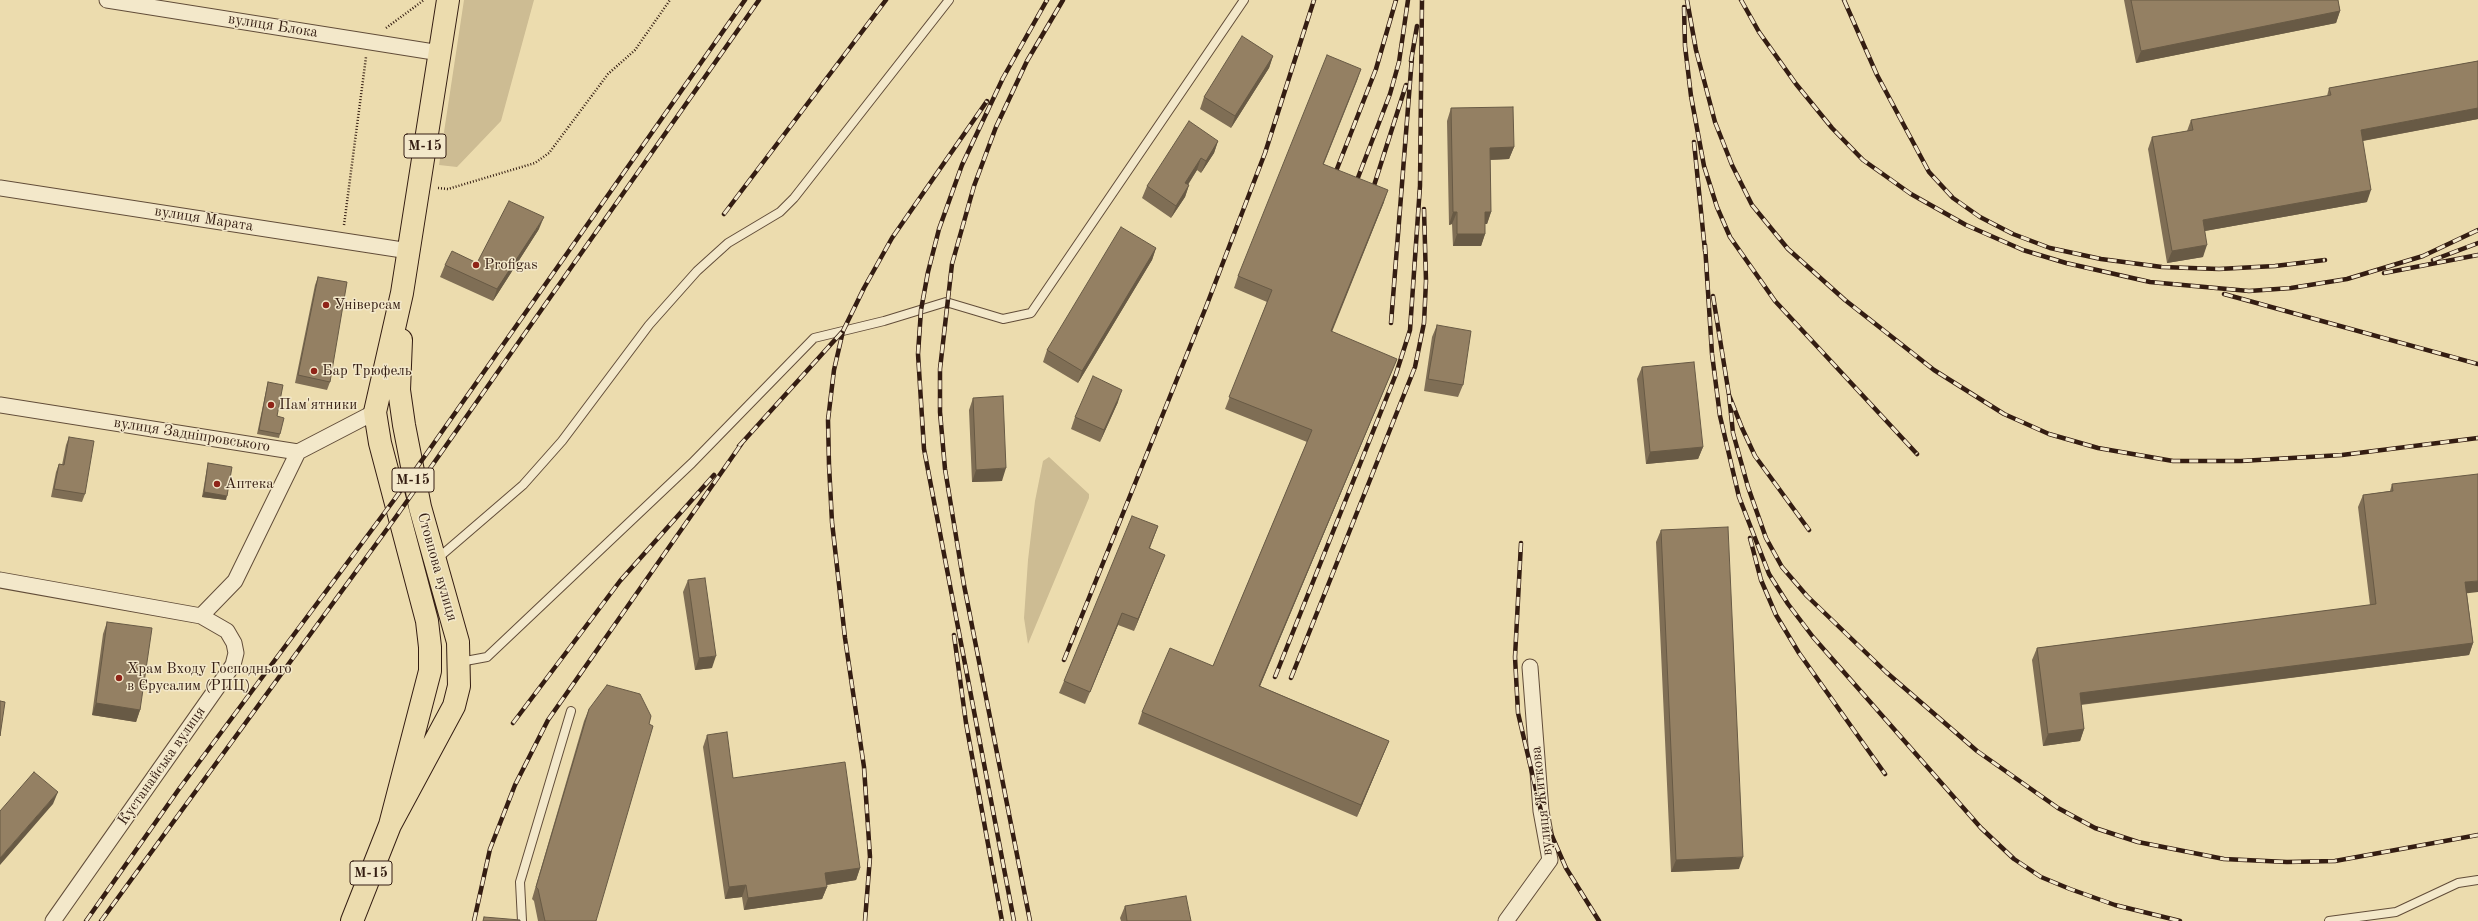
<!DOCTYPE html>
<html>
<head>
<meta charset="utf-8">
<style>
  body { margin:0 }
  canvas { display:block; background:#ecdcae }
</style>
</head>
<body>
<canvas width="2478" height="921"></canvas>
<script>
const ctx = document.querySelector('canvas').getContext('2d');
ctx.lineJoin = 'round';
function paint(path, color) {
  ctx.fillStyle = color;
  ctx.fill(path, 'evenodd');
}
function poly(rows) {
  const path = new Path2D();
  for (const r of rows) {
    path.moveTo(r[0], r[1]);
    for (let i = 2; i < r.length; i += 2) path.lineTo(r[i], r[i + 1]);
  }
  return path;
}
function trace(path, color, width, dash) {
  ctx.strokeStyle = color;
  ctx.lineWidth = width;
  ctx.lineCap = dash ? 'butt' : 'round';
  ctx.setLineDash(dash || []);
  ctx.stroke(path);
}
function write(font, color, halo, rows, align = 'center') {
  ctx.font = font + ' "Old Standard TT",serif';
  ctx.lineWidth = 3;
  ctx.setLineDash([]);
  ctx.textBaseline = 'middle';
  ctx.strokeStyle = halo;
  ctx.fillStyle = color;
  for (const [text, x, y, turn = 0] of rows) {
    ctx.save();
    ctx.translate(x, y);
    ctx.rotate((+turn || 0) * Math.PI / 180);
    ctx.textAlign = isNaN(turn) ? turn : align;
    if (halo) ctx.strokeText(text, 0, 0);
    ctx.fillText(text, 0, 0);
    ctx.restore();
  }
}
const green = poly([
  [464,0,534,0,501,121,457,167,439,165],
  [1049,457,1089,494,1089,498,1028,644,1024,618,1028,560,1035,501,1043,461]
]);
const path = poly([
  [386,28,424,0],
  [438,188,448,189,535,163,549,153,608,74,635,50,670,0],
  [344,225,366,57]
]);
const lane = poly([
  [437,559,523,485,562,441,649,325,697,271,728,243,780,212,794,198,949,0],
  [460,662,487,657,692,463,814,338,884,321,946,302,1003,319,1031,313,1244,0],
  [522,921,520,882,571,711],
  [2329,921,2396,912,2458,883,2478,880]
]);
const street = poly([
  [107,0,440,53],
  [0,188,409,251],
  [0,405,298,452,375,412],
  [0,580,201,616],
  [53,921,233,665,236,653,234,643,227,631,201,616,235,581,298,452],
  [1506,921,1550,860,1541,811,1530,667]
]);
const primary = poly([
  [390,825,430,671,430,647,427,621,380,443,375,412,402,293,448,0],
  [352,921,390,825,454,706,459,686,458,642,420,507,404,425,399,390,401,340]
]);
const rail = poly([
  [1687,0,1696,50,1715,122,1732,165,1752,205,1788,249,1845,300,1934,370,2004,414,2049,434,2098,448,2173,461,2241,461,2342,455,2478,438],
  [1741,0,1759,32,1796,84,1832,128,1863,160,1911,194,1966,225,2023,250,2066,263,2150,282,2249,291,2291,288,2347,279,2423,256,2478,230],
  [1844,0,1877,75,1929,172,1953,198,1980,217,2013,234,2050,248,2101,259,2162,267,2219,269,2275,266,2325,260],
  [1684,7,1685,46,1691,96,1704,166,1717,207,1730,237,1775,301,1917,454],
  [1411,61,1417,26],
  [1694,142,1705,251],
  [1333,179,1376,69,1396,0],
  [1354,188,1390,94,1399,62,1408,0],
  [1371,195,1406,85],
  [724,214,886,0],
  [1705,245,1712,354,1720,416,1739,497,1769,574,1788,604,1813,637,1981,828,2014,859,2041,877,2070,889,2115,905,2180,921],
  [2433,260,2478,243],
  [2384,273,2478,255],
  [2224,294,2478,364],
  [1713,296,1729,395,1742,428,1755,456,1809,530],
  [1391,323,1412,57],
  [1729,395,1733,433,1748,487,1766,538,1782,567,1807,596,1886,672,1977,751,2058,808,2095,828,2138,842,2224,859,2287,862,2335,861,2478,835],
  [739,446,842,332],
  [1750,538,1761,580,1776,615,1799,653,1885,774],
  [1521,543,1515,657,1518,713,1541,811,1566,868,1599,921],
  [954,635,966,723,1002,921],
  [1064,660,1206,307,1265,153,1314,0],
  [1275,677,1396,374,1410,330,1420,186,1422,0],
  [1291,678,1415,367,1424,323,1426,281,1424,209],
  [513,723,620,581,714,475],
  [86,921,179,789,394,500,745,0],
  [101,921,398,514,759,0],
  [474,921,490,849,515,785,548,720,742,443],
  [865,921,870,857,864,767,845,638,832,522,829,465,828,420,834,370,843,331,864,288,892,238,987,101],
  [1014,921,924,449,918,354,921,310,928,272,939,229,962,165,1003,78,1047,0],
  [1030,921,964,585,945,469,940,412,940,369,952,264,974,186,996,127,1027,61,1063,0]
]);
const wall = poly([
  [2124,0,2338,0,2340,11,2336,23,2136,63],
  [1273,56,1269,68,1231,128,1200,109,1204,97],
  [2478,61,2478,119,2363,141,2367,202,2205,231,2203,257,2167,263,2148,149,2152,137,2187,131,2191,120,2327,96,2329,88],
  [1361,69,1323,164,1384,202,1332,332,1392,371,1260,686,1389,741,1384,753,1357,817,1138,724,1142,712,1213,666,1307,442,1225,409,1267,302,1234,288,1238,276],
  [1451,108,1514,147,1509,159,1490,160,1491,212,1487,224,1485,224,1485,234,1481,246,1453,246,1452,224,1449,225,1447,121],
  [1218,141,1214,153,1201,173,1197,170,1188,185,1189,185,1185,197,1171,218,1142,198,1147,186],
  [539,229,493,301,440,277,445,265,477,263],
  [1156,248,1152,260,1078,383,1043,362,1047,350],
  [318,277,330,382,327,390,295,383,315,285],
  [1437,325,1463,385,1458,397,1424,391,1432,337],
  [1642,367,1703,447,1698,459,1646,464,1637,379],
  [268,382,277,416,280,434,279,438,257,434,267,386],
  [973,398,1002,481,972,482,969,410],
  [1118,402,1100,442,1071,429,1075,417],
  [69,437,85,494,82,502,51,497,56,472,59,464,62,465,66,445],
  [208,463,226,500,202,497,207,468],
  [2392,484,2467,594,2473,643,2469,655,2081,705,2084,729,2080,741,2043,746,2032,660,2037,648,2370,605,2358,507,2363,495,2390,491],
  [1158,526,1150,548,1160,567,1134,631,1118,625,1085,704,1059,693,1064,681],
  [1661,530,1739,869,1671,872,1656,542],
  [688,580,712,668,695,670,683,592],
  [107,622,140,710,136,722,92,715,103,634],
  [589,709,596,921,538,921,534,901,532,899,584,721],
  [707,735,733,778,860,868,856,880,826,885,827,887,822,899,744,910,742,897,725,899,703,747],
  [1125,906,1191,921,1121,921,1120,918]
]);
const shadedWall = poly([
  [2340,11,2336,23,2136,63,2141,51],
  [1273,56,1269,68,1231,128,1235,116],
  [1361,69,1357,81,1319,176,1323,164],
  [2478,108,2478,119,2356,142,2361,130],
  [1218,141,1214,153,1201,173,1206,161],
  [1514,147,1509,159,1485,160,1490,148],
  [1201,158,1197,170,1181,195,1185,183],
  [1189,185,1185,197,1171,218,1176,206],
  [1388,190,1384,202,1327,343,1331,331],
  [2371,190,2367,202,2199,232,2203,220],
  [1453,212,1457,212,1452,224,1449,225],
  [1485,212,1491,212,1487,224,1480,224],
  [544,217,539,229,493,301,497,289],
  [1457,234,1485,234,1481,246,1453,246],
  [2207,245,2203,257,2167,263,2172,251],
  [1156,248,1152,260,1078,383,1082,371],
  [1397,359,1392,371,1255,698,1259,686],
  [1122,390,1118,402,1100,442,1104,430],
  [1703,447,1698,459,1646,464,1650,452],
  [1006,468,1002,481,972,482,976,470],
  [204,492,227,496,226,500,202,497],
  [1165,555,1160,567,1134,631,1138,619],
  [2478,581,2478,592,2461,594,2465,582],
  [1122,613,1118,625,1085,704,1090,692],
  [2473,643,2469,655,2076,705,2080,693],
  [716,656,712,668,695,670,699,658],
  [96,703,140,710,136,722,92,715],
  [2084,729,2080,741,2043,746,2048,734],
  [1389,741,1384,753,1357,817,1361,805],
  [58,792,53,804,0,865,0,858],
  [1743,857,1739,869,1671,872,1676,860],
  [860,868,856,880,820,886,825,873],
  [746,885,742,897,725,899,729,887],
  [827,887,822,899,744,910,748,898]
]);
const building = poly([
  [2131,0,2338,0,2340,11,2141,51,2131,0],
  [1242,36,1273,56,1235,116,1204,97,1242,36],
  [1327,55,1361,69,1323,164,1388,190,1331,331,1397,359,1259,686,1389,741,1361,805,1142,712,1170,648,1213,666,1312,430,1229,397,1272,290,1238,276,1327,55],
  [2478,61,2478,108,2361,130,2371,190,2203,220,2207,245,2172,251,2152,137,2193,130,2191,120,2331,95,2329,88,2478,61],
  [1513,107,1514,147,1490,148,1491,212,1485,212,1485,234,1457,234,1457,212,1453,212,1451,108,1513,107],
  [1189,121,1218,141,1206,161,1201,158,1185,183,1189,185,1176,206,1147,186,1189,121],
  [509,201,544,217,497,289,445,265,452,251,477,263,509,201],
  [1121,227,1156,248,1082,371,1047,350,1121,227],
  [318,277,347,282,330,382,298,375,318,277],
  [1437,325,1471,331,1463,385,1428,379,1437,325],
  [1694,362,1703,447,1650,452,1642,367,1694,362],
  [1093,376,1122,390,1104,430,1075,417,1093,376],
  [268,382,283,385,277,416,284,418,280,434,259,430,268,382],
  [1003,396,1006,468,976,470,973,398,1003,396],
  [69,437,94,441,85,494,54,489,59,464,64,465,69,437],
  [208,463,232,467,227,496,204,492,208,463],
  [2478,474,2478,581,2465,582,2473,643,2080,693,2084,729,2048,734,2037,648,2376,604,2363,495,2393,491,2392,484,2478,474],
  [1132,516,1158,526,1149,548,1165,555,1138,619,1122,613,1090,692,1064,681,1132,516],
  [1728,527,1743,857,1676,860,1661,530,1728,527],
  [705,578,716,656,699,658,688,580,705,578],
  [107,622,152,628,140,710,96,703,107,622],
  [607,685,640,694,651,716,649,724,653,726,596,921,545,921,538,889,536,887,589,709,607,685],
  [0,701,5,702,0,736,0,701],
  [727,732,733,778,845,762,860,868,825,873,827,887,748,898,746,885,729,887,707,735,727,732],
  [34,772,58,792,0,858,0,811,34,772],
  [1186,896,1191,921,1127,921,1125,906,1186,896],
  [484,917,520,920,520,921,483,921,484,917]
]);
const markers = [
  [476,265,4,"#8f2418"],
  [326,305,4,"#8f2418"],
  [314,371,4,"#8f2418"],
  [271,405,4,"#8f2418"],
  [217,484,4,"#8f2418"],
  [119,678,4,"#8f2418"]
];
const shields = [
  [425,146,42],
  [413,480,42],
  [371,873,42]
];
const shieldNames = [
  ["М-15",425,146],
  ["М-15",413,480],
  ["М-15",371,873]
];
const streetNames = [
  ["вулиця Блока",273,26,9],
  ["вулиця Марата",204,219,9],
  ["вулиця Задніпровського",192,435,9],
  ["Стовпова вулиця",437,567,74],
  ["Кустанайська вулиця",162,766,-55],
  ["вулиця Житкова",1542,801,-96]
];
const poiNames = [
  ["Profigas",484,265],
  ["Універсам",334,305],
  ["Бар Трюфель",322,371],
  ["Пам'ятники",279,405],
  ["Аптека",225,484],
  ["Храм Входу Господнього",127,669],
  ["в Єрусалим (РПЦ)",127,686]
];
paint(green, '#cdbc93');
trace(lane, '#624d39', 10);
trace(street, '#624d39', 17);
trace(primary, '#341d12', 24);
trace(path, '#341d12', 2.5, [1, 2]);
trace(lane, '#f3e8ca', 8);
trace(street, '#f3e8ca', 15);
trace(primary, '#ecdcae', 22);
trace(rail, '#341d12', 4.5);
trace(rail, '#f3e8ca', 3, [9]);
paint(wall, '#7f6e55');
paint(shadedWall, '#685a45');
paint(building, '#948063');
trace(building, '#685a45', 1);
for (const [x, y, r, color] of markers) {
  const dot = new Path2D();
  dot.arc(x, y, r, 0, 2 * Math.PI);
  ctx.fillStyle = color;
  ctx.fill(dot);
  trace(dot, '#f3e8ca', 1.5);
}
for (const [x, y, w] of shields) {
  const box = new Path2D();
  box.roundRect(x - w / 2, y - 12, w, 24, 3);
  ctx.fillStyle = '#f3e8ca';
  ctx.fill(box);
  trace(box, '#341d12', 1);
}
write('bold 14px', '#341d12', null, shieldNames);
write('15px', '#341d12', '#f3e8ca', streetNames);
write('15px', '#341d12', '#f3e8ca', poiNames, 'left');
</script>
</body>
</html>
